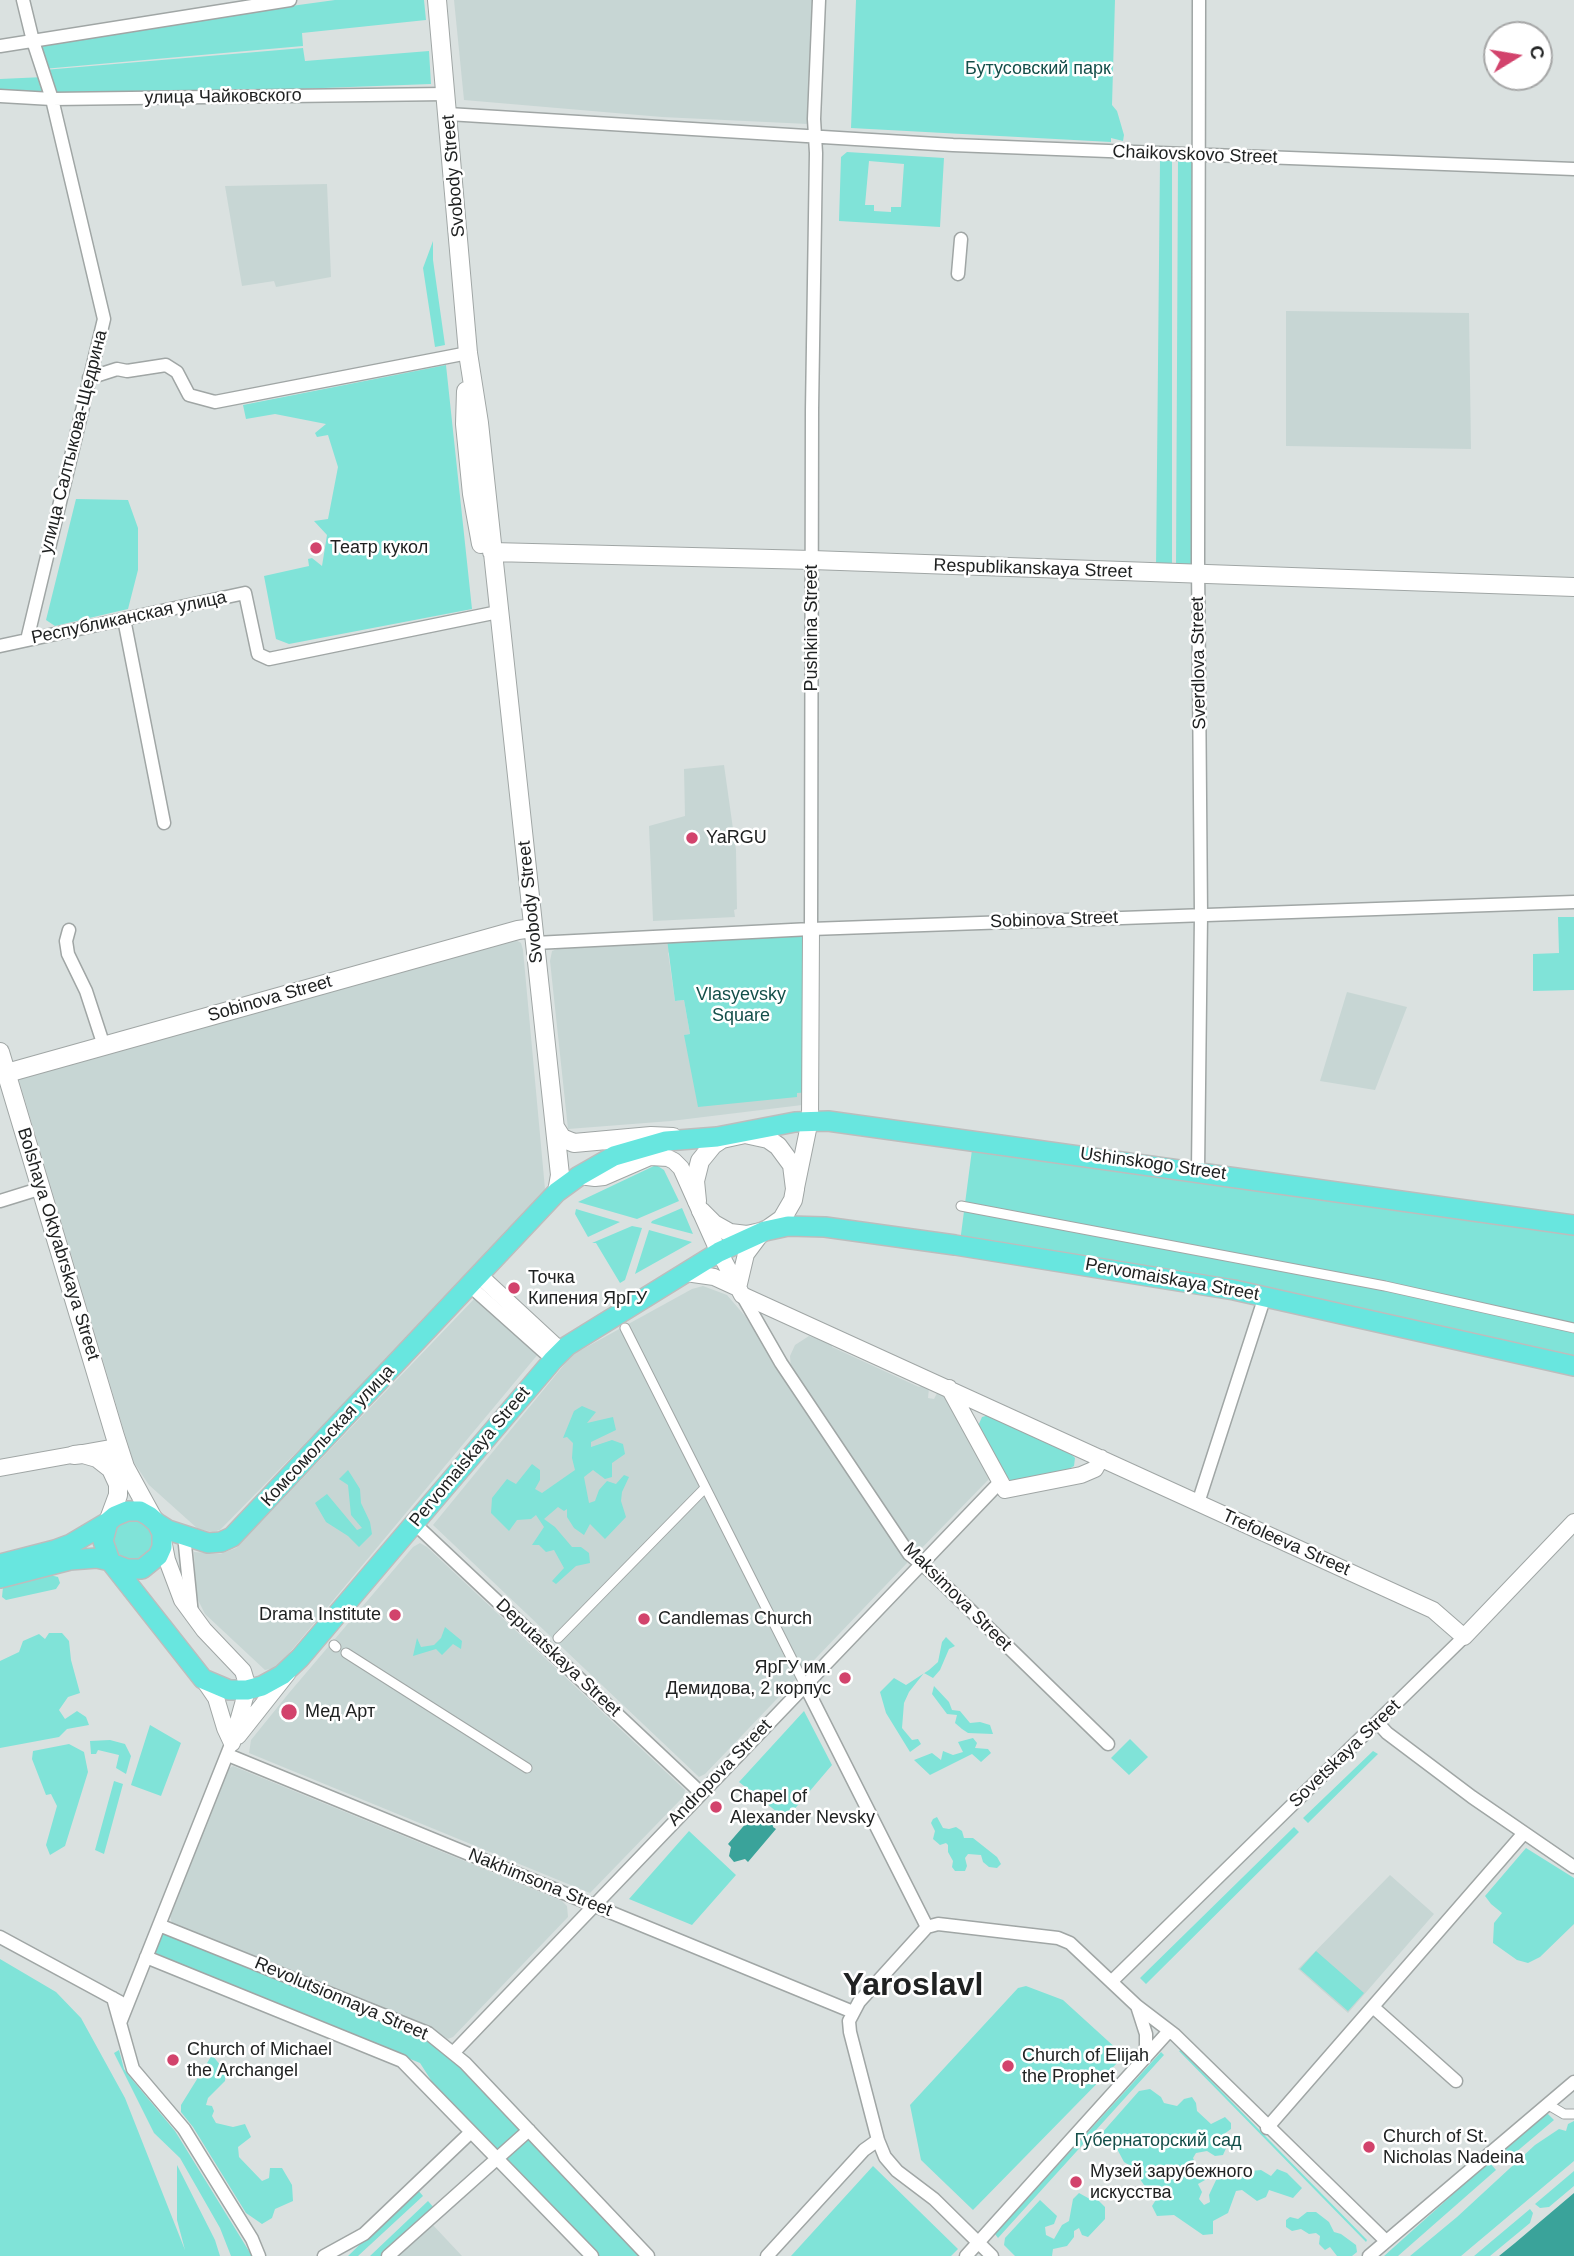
<!DOCTYPE html>
<html>
<head>
<meta charset="utf-8">
<style>
  body { margin:0 }
  #map { position:relative; width:1574px; height:2256px; overflow:hidden; background:#dae1e0; font-family:Arial,sans-serif }
  canvas { display:block }
  .north { position:absolute; left:1483px; top:21px; width:70px; height:70px; box-sizing:border-box; background:#fff; border:2px solid #a6a7a7; border-radius:50%; rotate:79deg; font-size:19px; font-weight:700; line-height:28px; text-align:center; color:#202222 }
  .north::after { content:''; display:block; margin:auto; width:24px; height:32px; background:#d2436c; clip-path:polygon(50% 0,100% 100%,50% 72%,0 100%) }
</style>
</head>
<body>
<div id="map">
<canvas width="1574" height="2256"></canvas>
<div class="north">С</div>
</div>
<script>
const ctx = document.querySelector('canvas').getContext('2d');
ctx.lineJoin = 'round';
function paint(path, color) {
  ctx.fillStyle = color;
  ctx.fill(path, 'evenodd');
}
function poly(rows) {
  const path = new Path2D();
  for (const r of rows) {
    if (r.length === 3) {
      path.moveTo(r[0] + r[2], r[1]);
      path.arc(r[0], r[1], r[2], 0, 2 * Math.PI);
      continue;
    }
    path.moveTo(r[0], r[1]);
    for (let i = 2; i < r.length; i += 2) path.lineTo(r[i], r[i + 1]);
  }
  return path;
}
function trace(path, color, width, dash) {
  ctx.strokeStyle = color;
  ctx.lineWidth = width;
  ctx.lineCap = dash ? 'butt' : 'round';
  ctx.setLineDash(dash || []);
  ctx.stroke(path);
}
function write(font, color, halo, rows, align = 'center') {
  ctx.font = font + ' Arial,sans-serif';
  ctx.lineWidth = 5;
  ctx.setLineDash([]);
  ctx.textBaseline = 'middle';
  ctx.strokeStyle = halo;
  ctx.fillStyle = color;
  for (const [text, x, y, turn = 0] of rows) {
    ctx.save();
    ctx.translate(x, y);
    ctx.rotate((+turn || 0) * Math.PI / 180);
    ctx.textAlign = isNaN(turn) ? turn : align;
    if (halo) ctx.strokeText(text, 0, 0);
    ctx.fillText(text, 0, 0);
    ctx.restore();
  }
}
const built = poly([
  [454,0,814,0,808,124,662,117,464,100],
  [327,184,331,277,276,287,274,281,242,286,225,186],
  [1286,311,1469,313,1471,449,1286,446],
  [724,765,736,850,737,909,734,910,735,917,653,921,649,826,685,816,684,769],
  [792,937,804,1103,802,1105,671,1121,568,1129,550,961,552,951,560,948],
  [668,952,796,1097,685,1035,690,1034,684,1000,675,1001],
  [514,939,521,943,523,950,545,1189,323,1425,220,1530,213,1532,198,1529,149,1485,133,1461,18,1077],
  [1347,992,1407,1007,1375,1090,1320,1081],
  [703,1286,727,1295,745,1316,907,1559,907,1563,705,1774,699,1777,433,1525,572,1355,692,1289],
  [476,1297,539,1353,286,1657,275,1668,265,1670,205,1614,196,1596,194,1552,220,1554,236,1548],
  [809,1336,832,1344,832,1347,919,1387,924,1384,929,1388,928,1398,934,1399,937,1393,942,1392,990,1474,989,1479,918,1552,914,1552,791,1369,790,1356,795,1345],
  [420,1543,427,1547,685,1790,684,1796,590,1893,249,1753,251,1740,289,1693,413,1547],
  [233,1766,562,1901,567,1906,568,1917,453,2037,448,2039,428,2028,172,1924,170,1916,228,1769],
  [1390,1875,1434,1914,1348,2013,1298,1969],
  [432,2224,462,2256,396,2256]
]);
const green = poly([
  [335,0,424,0,426,20,302,33,303,46,43,69,35,41],
  [856,0,1115,0,1112,105,1117,111,1124,135,1123,141,1111,138,1111,142,851,128],
  [303,48,305,61,429,51,431,84,53,98,44,70],
  [44,77,51,98,0,95,0,79],
  [847,152,944,158,940,227,839,221,841,157],
  [869,161,904,164,901,207,891,207,891,212,874,211,874,205,865,205],
  [1160,159,1172,160,1172,569,1156,568],
  [1178,160,1195,161,1194,571,1176,569],
  [433,241,433,260,445,345,435,347,423,268],
  [446,365,472,609,289,644,276,639,264,576,309,566,308,559,312,558,322,566,327,535,314,521,328,519,338,467,328,435,317,437,315,433,326,424,275,414,246,419,243,405],
  [76,499,128,500,138,528,138,570,128,609,55,626,46,620],
  [1558,917,1574,917,1574,990,1533,991,1533,954,1559,953],
  [810,932,810,1092,797,1093,797,1097,698,1107,684,1035,690,1034,684,1000,675,1001,667,939],
  [973,1142,1574,1234,1574,1364,960,1242],
  [656,1165,664,1170,679,1201,637,1219,578,1202],
  [682,1208,693,1234,651,1223,652,1221],
  [576,1209,620,1222,588,1237,575,1214],
  [632,1226,642,1228,625,1280,620,1283,596,1243,592,1243],
  [649,1230,692,1242,635,1274],
  [582,1406,596,1412,587,1423,613,1417,616,1430,591,1442,591,1447,612,1440,623,1444,625,1454,612,1463,612,1477,605,1479,593,1470,584,1477,589,1503,595,1501,599,1490,607,1481,616,1484,624,1475,629,1477,622,1492,621,1501,626,1517,605,1539,590,1524,584,1535,574,1528,567,1517,567,1509,564,1511,558,1507,544,1519,555,1527,572,1547,581,1547,589,1553,590,1563,576,1566,556,1584,552,1581,564,1568,554,1550,546,1552,539,1545,532,1545,544,1527,536,1515,531,1519,517,1520,509,1531,491,1513,492,1498,507,1479,516,1484,532,1464,540,1470,540,1480,535,1489,542,1493,575,1470,572,1458,573,1443,567,1437,563,1438,574,1411],
  [989,1415,1071,1454,1075,1458,1074,1466,1067,1470,1014,1481,1010,1480,1007,1477,978,1426,982,1417],
  [348,1470,360,1489,361,1503,370,1522,372,1534,359,1547,348,1536,326,1522,315,1503,327,1494,357,1530,362,1528,351,1515,348,1485,339,1479],
  [133,1540,20],
  [50,1575,58,1577,60,1583,56,1589,6,1600,2,1597,3,1587],
  [445,1627,462,1641,461,1649,453,1644,442,1655,436,1649,413,1656,417,1638,421,1647,434,1645,441,1638],
  [49,1633,62,1633,69,1641,71,1660,80,1693,68,1697,59,1710,65,1719,77,1711,86,1717,89,1725,67,1729,59,1737,0,1748,0,1661,19,1652,23,1641,39,1634,45,1639],
  [946,1637,955,1646,949,1649,940,1670,933,1678,924,1673,909,1692,904,1703,902,1728,912,1740,918,1739,921,1744,910,1752,886,1713,880,1692,894,1678,906,1685,929,1670,938,1662,942,1642],
  [934,1686,949,1702,952,1710,960,1711,970,1723,980,1722,990,1725,993,1734,968,1733,962,1729,955,1723,957,1715,947,1714,932,1694],
  [804,1711,832,1765,786,1819,739,1782],
  [150,1725,181,1743,161,1796,131,1785],
  [973,1738,977,1743,975,1748,988,1749,991,1753,981,1762,972,1754,930,1775,914,1760,932,1753,941,1760,943,1751,953,1755,963,1752,958,1742],
  [1130,1739,1148,1757,1129,1775,1111,1758],
  [110,1740,125,1744,131,1756,126,1774,116,1768,119,1755,98,1750,96,1754,91,1754,90,1741],
  [69,1744,84,1752,88,1772,65,1846,50,1855,46,1845,57,1806,51,1794,46,1795,32,1759,33,1751],
  [1373,1751,1378,1754,1308,1823,1303,1818],
  [114,1781,123,1784,104,1854,95,1850],
  [937,1817,943,1828,949,1829,956,1827,962,1831,964,1838,973,1838,997,1857,1001,1864,997,1868,989,1867,983,1862,981,1855,968,1854,965,1858,967,1866,965,1871,955,1871,952,1867,953,1861,948,1852,948,1845,946,1843,940,1845,933,1839,935,1831,931,1823,933,1819],
  [1294,1827,1299,1832,1146,1984,1140,1978],
  [689,1831,736,1875,692,1925,629,1899],
  [1526,1848,1574,1878,1574,1924,1540,1957,1528,1963,1517,1960,1493,1943,1494,1923,1502,1913,1491,1904,1485,1896],
  [163,1933,426,2035,462,2068,641,2256,598,2256,438,2091,420,2063,159,1956,155,1954],
  [1316,1951,1364,1993,1348,2011,1300,1969],
  [0,1959,56,1992,81,2018,125,2098,185,2250,177,2220,177,2165,215,2240,220,2256,0,2256],
  [1026,1986,1063,2000,1119,2051,1121,2059,973,2210,921,2160,910,2105,1018,1988],
  [119,2050,124,2069,130,2077,175,2131,252,2256,231,2256,220,2228,180,2158,154,2133,114,2053],
  [1181,2050,1367,2240,1366,2242,1179,2051],
  [1161,2052,1164,2055,998,2238,995,2234],
  [212,2055,226,2072,225,2081,208,2098,206,2105,212,2106,214,2111,212,2116,216,2123,233,2127,245,2124,251,2137,238,2147,239,2157,262,2181,269,2178,270,2168,282,2168,292,2185,293,2201,275,2209,272,2218,262,2224,246,2213,193,2127,181,2112,181,2105],
  [1150,2089,1161,2097,1164,2103,1177,2106,1184,2099,1192,2097,1196,2103,1197,2111,1211,2124,1225,2117,1231,2123,1231,2129,1224,2134,1228,2144,1223,2155,1215,2156,1207,2151,1196,2153,1193,2158,1196,2165,1203,2166,1208,2172,1205,2180,1198,2184,1202,2192,1199,2199,1204,2205,1210,2202,1209,2195,1217,2178,1246,2168,1251,2171,1261,2170,1271,2176,1277,2169,1287,2173,1302,2188,1293,2198,1269,2190,1266,2197,1257,2201,1242,2190,1236,2191,1228,2213,1213,2221,1213,2234,1203,2235,1174,2215,1157,2216,1152,2206,1157,2198,1154,2191,1146,2188,1132,2167,1124,2162,1115,2145,1105,2147,1101,2134,1139,2091],
  [1547,2113,1554,2120,1502,2164,1496,2157],
  [1574,2121,1574,2161,1461,2256,1410,2256,1457,2217,1535,2145,1559,2129,1566,2131,1568,2124],
  [1489,2162,1496,2170,1398,2256,1384,2256],
  [873,2166,958,2249,951,2256,791,2256],
  [1574,2171,1574,2186,1549,2207,1540,2208,1535,2204],
  [417,2189,423,2196,358,2256,348,2256],
  [1079,2193,1088,2198,1094,2196,1105,2207,1105,2219,1088,2237,1082,2235,1079,2228,1074,2231,1074,2237,1067,2246,1053,2249,1052,2256,1015,2256,1004,2245,1005,2238,1040,2200,1057,2216,1054,2224,1045,2227,1046,2235,1054,2239,1062,2225,1069,2221,1073,2199],
  [428,2201,435,2209,382,2256,370,2256],
  [1530,2209,1533,2213,1530,2223,1490,2256,1474,2256],
  [1307,2212,1316,2212,1329,2222,1334,2232,1341,2234,1356,2245,1357,2252,1352,2256,1337,2256,1330,2247,1325,2250,1319,2244,1320,2236,1316,2233,1309,2234,1301,2229,1292,2231,1286,2227,1286,2220,1290,2217,1298,2219]
]);
const water = poly([
  [768,1812,774,1817,773,1827,776,1829,748,1862,745,1859,734,1862,729,1856,731,1847,728,1844,755,1813,758,1816],
  [1574,2193,1574,2256,1499,2256,1515,2243]
]);
const pedestrian = poly([
  [961,1206,1385,1286,1574,1328],
  [625,1328,805,1685],
  [558,1638,705,1488],
  [334,1645,336,1647],
  [346,1653,527,1768],
  [1547,2104,1564,2114,1574,2114]
]);
const minor = poly([
  [23,0,33,41,52,99,104,319,27,640],
  [0,46,290,0],
  [0,96,52,99,446,94],
  [448,114,953,145,1574,169],
  [958,274,961,239],
  [89,378,117,369,127,371,166,365,177,372,189,395,215,402,468,353],
  [124,619,164,823],
  [0,646,245,593,258,654,269,659,498,612],
  [811,929,812,410,816,153,814,119,819,0],
  [69,930,66,941,68,954,86,991,104,1046],
  [535,943,811,929,1574,902],
  [1198,1171,1201,915,1198,562,1199,0],
  [0,1201,42,1188],
  [469,1285,553,1360],
  [742,1295,781,1363,909,1554,930,1571,1108,1744],
  [1198,1503,1265,1296],
  [415,1524,701,1793],
  [184,1535,192,1615],
  [805,1685,927,1927],
  [1377,1722,1387,1733,1472,1797,1574,1867],
  [228,1755,853,2012],
  [159,1925,428,2033,465,2063,648,2256],
  [0,1937,120,2002],
  [146,1957,402,2061,592,2256],
  [1112,1981,1464,1637],
  [113,1998,133,2069,184,2129,252,2239,259,2256],
  [1137,2006,1146,2034,1146,2047,1142,2059],
  [1373,2007,1456,2081],
  [120,2023,230,1747],
  [453,2053,1001,1481],
  [1267,2128,1524,1833],
  [324,2256,364,2234,471,2132],
  [388,2256,529,2130],
  [767,2256,864,2150,878,2140],
  [966,2256,1169,2031],
  [992,2256,934,2199,897,2171,885,2157,878,2140,850,2032,849,2021,859,2002,927,1927,938,1924,1058,1938,1070,1943,1137,2006,1175,2035,1385,2240],
  [1369,2256,1574,2082]
]);
const tertiary = poly([
  [579,1176,595,1178,604,1177,650,1157,668,1158,674,1161,681,1168,715,1244,742,1295,1433,1610,1464,1637,1574,1522],
  [796,1188,810,1120,811,929],
  [686,1273,714,1277,738,1288],
  [479,1275,561,1351],
  [738,1288,746,1254,761,1234],
  [949,1388,1005,1490,1081,1475,1095,1469,1101,1458],
  [0,1468,116,1447],
  [163,1540,167,1560,182,1600,204,1630,243,1671,246,1681,247,1690,232,1743],
  [203,1679,216,1698,225,1728,232,1743],
  [238,1736,287,1674]
]);
const secondary = poly([
  [437,0,468,353,479,423,560,1175,557,1192],
  [466,391,465,424,472,494,481,544],
  [492,552,812,560,1574,587],
  [0,1052,115,1436,125,1467,154,1520],
  [7,1073,518,930,533,928],
  [555,1127,562,1138,574,1143,651,1136,673,1137],
  [697,1201,695,1181,700,1161,713,1145,722,1139,745,1134,768,1139,778,1146,792,1165,795,1189,793,1200,782,1219,765,1231,747,1235,730,1233,714,1224,701,1211],
  [74,1455,83,1454,97,1458,111,1469,117,1482],
  [108,1522,118,1495,118,1457]
]);
const primary = poly([
  [157,1523,168,1530,208,1543,221,1542,232,1537,557,1192,579,1176,614,1156,666,1141,717,1137,795,1122,828,1121,1574,1225],
  [0,1564,55,1550,71,1544,108,1522],
  [114,1564,127,1569,142,1569,158,1556,162,1547,162,1533,157,1523,149,1516,140,1511,127,1511,115,1516,108,1522,103,1541,110,1561,203,1679,229,1690,247,1690,262,1686,282,1675,300,1658,553,1360,567,1346,719,1252,765,1231,788,1226,825,1227,955,1245,1234,1290,1574,1366],
  [0,1578,70,1560,97,1558,110,1561]
]);
const markers = [
  [316,548,7,"#d2436c"],
  [692,838,7,"#d2436c"],
  [514,1288,7,"#d2436c"],
  [395,1615,7,"#d2436c"],
  [644,1619,7,"#d2436c"],
  [845,1678,7,"#d2436c"],
  [289,1712,9,"#d2436c"],
  [716,1807,7,"#d2436c"],
  [173,2060,7,"#d2436c"],
  [1008,2066,7,"#d2436c"],
  [1369,2147,7,"#d2436c"],
  [1076,2182,7,"#d2436c"]
];
const parkNames = [
  ["Бутусовский парк",1038,69],
  ["Vlasyevsky",741,995],
  ["Square",741,1016],
  ["Губернаторский сад",1158,2141]
];
const streetNames = [
  ["улица Чайковского",223,97,-1],
  ["Chaikovskovo Street",1195,155,2],
  ["Svobody Street",454,176,-95],
  ["улица Салтыкова-Щедрина",74,442,-76],
  ["Respublikanskaya Street",1033,569,2],
  ["Республиканская улица",129,618,-12],
  ["Pushkina Street",812,628,-90],
  ["Sverdlova Street",1199,663,-91],
  ["Svobody Street",531,902,-96],
  ["Sobinova Street",1054,920,-2],
  ["Sobinova Street",270,999,-16],
  ["Ushinskogo Street",1153,1164,8],
  ["Bolshaya Oktyabrskaya Street",58,1244,73],
  ["Pervomaiskaya Street",1172,1280,10],
  ["Комсомольская улица",328,1436,-47],
  ["Pervomaiskaya Street",470,1457,-50],
  ["Trefoleeva Street",1286,1543,24],
  ["Maksimova Street",957,1597,45],
  ["Deputatskaya Street",558,1658,43],
  ["Sovetskaya Street",1345,1754,-44],
  ["Andropova Street",720,1773,-46],
  ["Nakhimsona Street",540,1883,22],
  ["Revolutsionnaya Street",341,1999,23]
];
const poiNames = [
  ["Театр кукол",330,548],
  ["YaRGU",706,838],
  ["Точка",528,1278],
  ["Кипения ЯрГУ",528,1299],
  ["Drama Institute",381,1615,"right"],
  ["Candlemas Church",658,1619],
  ["ЯрГУ им.",831,1668,"right"],
  ["Демидова, 2 корпус",831,1689,"right"],
  ["Мед Арт",305,1712],
  ["Chapel of",730,1797],
  ["Alexander Nevsky",730,1818],
  ["Church of Michael",187,2050],
  ["the Archangel",187,2071],
  ["Church of Elijah",1022,2056],
  ["the Prophet",1022,2077],
  ["Church of St.",1383,2137],
  ["Nicholas Nadeina",1383,2158],
  ["Музей зарубежного",1090,2172],
  ["искусства",1090,2193]
];
const townNames = [
  ["Yaroslavl",913,1986]
];
paint(built, '#c7d6d4');
paint(green, '#80e3d8');
paint(water, '#3aa39a');
trace(pedestrian, '#a0a6a5', 11);
trace(minor, '#a0a6a5', 15);
trace(tertiary, '#a0a6a5', 18);
trace(secondary, '#a0a6a5', 20);
trace(primary, '#bcbdbd', 22);
trace(pedestrian, '#fff', 9);
trace(minor, '#fff', 12);
trace(tertiary, '#fff', 16);
trace(secondary, '#fff', 18);
trace(primary, '#68e6df', 19);
for (const [x, y, r, color] of markers) {
  const dot = new Path2D();
  dot.arc(x, y, r, 0, 2 * Math.PI);
  ctx.fillStyle = color;
  ctx.fill(dot);
  trace(dot, '#fff', 2.5);
}
write('18px', '#144f4a', '#fff', parkNames);
write('18px', '#202222', '#fff', streetNames);
write('18px', '#202222', '#fff', poiNames, 'left');
write('bold 32px', '#202222', '#fff', townNames);
</script>
</body>
</html>
